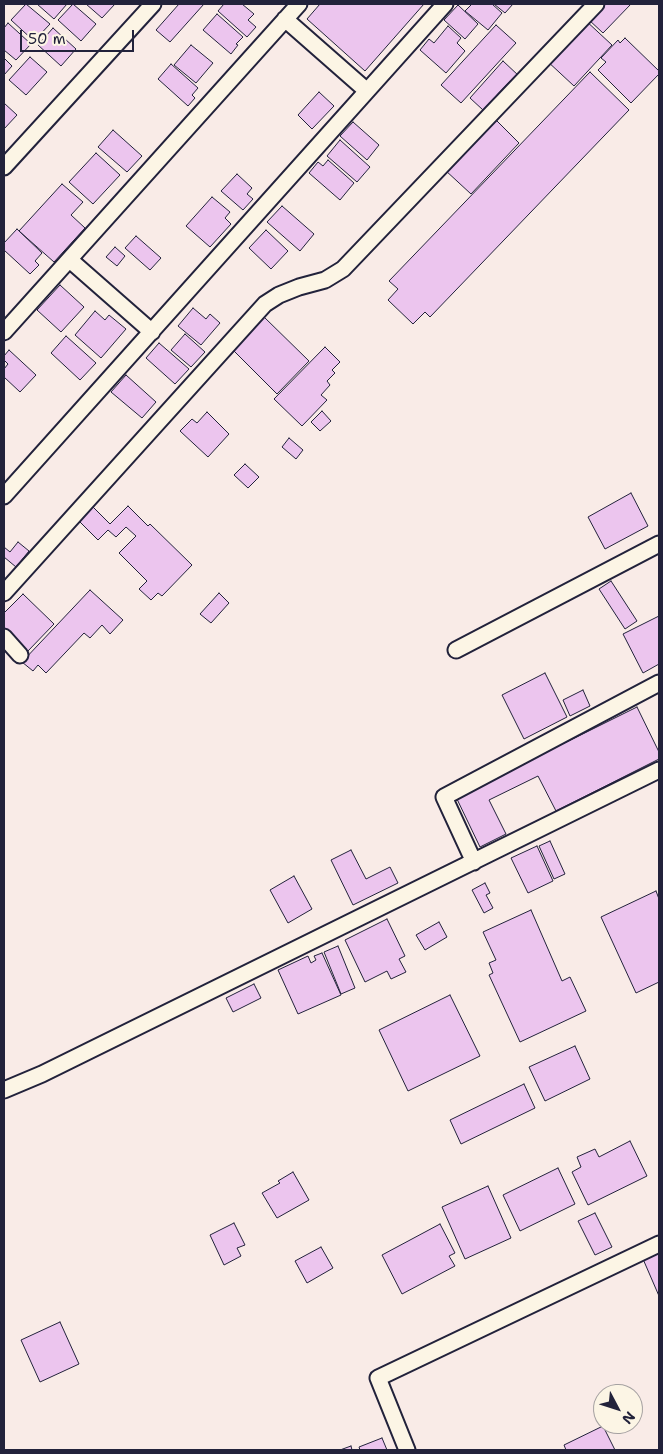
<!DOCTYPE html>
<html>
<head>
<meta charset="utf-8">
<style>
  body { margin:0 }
  #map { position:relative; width:663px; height:1454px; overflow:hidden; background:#f9ebe7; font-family:"Shantell Sans",sans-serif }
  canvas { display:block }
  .frame { position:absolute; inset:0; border:5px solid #22223b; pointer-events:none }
  .north { position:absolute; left:593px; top:1384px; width:50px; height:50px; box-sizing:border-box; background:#fcf5e5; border:1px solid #a5a1a1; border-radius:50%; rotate:130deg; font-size:14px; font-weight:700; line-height:20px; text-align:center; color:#22223b }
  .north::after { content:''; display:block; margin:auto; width:18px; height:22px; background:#22223b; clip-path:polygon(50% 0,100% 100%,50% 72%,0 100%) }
  .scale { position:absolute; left:20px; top:30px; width:114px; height:22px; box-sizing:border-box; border:2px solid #22223b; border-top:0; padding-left:6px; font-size:15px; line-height:18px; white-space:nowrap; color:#22223b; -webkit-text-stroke:4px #fcf5e5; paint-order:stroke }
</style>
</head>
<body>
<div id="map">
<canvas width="663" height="1454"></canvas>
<div class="frame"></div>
<div class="north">N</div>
<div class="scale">50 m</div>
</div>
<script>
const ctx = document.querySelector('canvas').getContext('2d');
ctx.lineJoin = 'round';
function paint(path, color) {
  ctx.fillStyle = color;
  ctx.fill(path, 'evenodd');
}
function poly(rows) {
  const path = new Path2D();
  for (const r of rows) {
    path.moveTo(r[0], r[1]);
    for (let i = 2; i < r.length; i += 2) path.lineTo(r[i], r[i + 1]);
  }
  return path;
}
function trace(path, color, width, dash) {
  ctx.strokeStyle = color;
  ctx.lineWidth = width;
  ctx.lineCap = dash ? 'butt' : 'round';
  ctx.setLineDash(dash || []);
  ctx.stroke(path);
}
const building = poly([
  [26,4,50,24,34,41,11,20,26,4],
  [37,4,67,4,54,19,37,4],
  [73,4,96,24,81,41,58,20,73,4],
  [86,4,115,4,102,18,86,4],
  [179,4,204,4,170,42,156,30,179,4],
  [224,4,242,4,254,14,248,20,256,27,247,37,218,11,224,4],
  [320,4,424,4,365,71,307,19,320,4],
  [472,4,492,4,502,13,488,30,465,11,472,4],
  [494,4,513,4,505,13,494,4],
  [603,4,631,4,603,33,588,19,603,4],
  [458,5,478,24,465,39,444,20,458,5],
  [217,14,243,37,236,44,238,45,231,54,203,30,217,14],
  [584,19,612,45,574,86,546,60,584,19],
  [8,23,31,44,16,60,4,50,4,28,8,23],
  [496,25,516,43,461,103,441,85,496,25],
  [448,26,461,38,457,43,465,51,446,73,420,50,429,39,434,43,448,26],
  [53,28,76,49,61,66,38,45,53,28],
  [625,38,659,71,659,74,631,103,598,70,606,62,601,58,618,40,620,43,625,38],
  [191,45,213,63,196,83,174,65,191,45],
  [30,57,47,72,26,95,9,80,30,57],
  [4,58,12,66,4,75,4,58],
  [503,61,519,76,513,83,510,81,483,110,470,98,503,61],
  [171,64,198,88,192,95,195,98,188,106,158,79,171,64],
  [590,72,629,110,430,317,425,312,413,324,388,300,398,289,389,281,590,72],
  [319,92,334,106,312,129,298,115,319,92],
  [4,103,17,115,4,129,4,103],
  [494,118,519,143,471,194,445,170,494,118],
  [353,122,379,145,367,160,340,136,353,122],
  [113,130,142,156,127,172,98,147,113,130],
  [340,140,370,167,357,182,327,156,340,140],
  [96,153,120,175,93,204,69,182,96,153],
  [328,160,354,183,340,200,309,173,318,162,323,166,328,160],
  [237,174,252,188,247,194,253,199,243,210,221,191,237,174],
  [62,184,83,202,71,215,85,228,54,262,19,231,62,184],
  [212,197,230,212,225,218,231,224,210,247,186,226,212,197],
  [282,206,314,234,300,251,267,222,282,206],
  [17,229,42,253,35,261,39,265,30,274,4,250,4,243,17,229],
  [266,230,288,251,271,269,249,248,266,230],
  [136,236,161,258,150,270,125,248,136,236],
  [115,247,125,256,117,266,106,257,115,247],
  [60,285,84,307,61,332,37,310,60,285],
  [193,308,206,319,210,314,220,323,201,345,178,326,193,308],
  [95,311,105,320,109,315,126,329,101,358,75,335,95,311],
  [263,316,309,361,277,394,231,348,263,316],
  [185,334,205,352,191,367,171,350,185,334],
  [66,336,96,363,80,380,51,353,66,336],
  [159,343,189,369,175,384,146,358,159,343],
  [325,347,340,362,332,370,335,373,327,381,330,385,321,395,327,400,302,426,274,399,325,347],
  [9,350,36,375,20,392,4,377,4,369,8,364,4,360,4,356,9,350],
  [126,375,156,402,142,418,111,392,126,375],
  [322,411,331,421,320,431,311,422,322,411],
  [207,412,229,434,208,457,180,431,192,419,197,423,207,412],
  [289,438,303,450,296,459,282,447,289,438],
  [245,464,259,477,248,488,234,475,245,464],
  [631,493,648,526,605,549,588,517,631,493],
  [128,506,148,526,150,524,192,565,162,596,158,593,151,600,139,589,147,581,119,553,136,536,126,527,116,537,108,530,98,540,79,521,93,507,110,524,128,506],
  [18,542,29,551,16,567,4,557,4,547,10,552,18,542],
  [611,581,637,621,625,629,599,589,611,581],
  [90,590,123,620,110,634,102,625,90,638,84,633,46,673,38,665,33,671,22,662,90,590],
  [219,593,229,603,211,623,200,614,219,593],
  [23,594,54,624,27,652,4,629,4,613,23,594],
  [659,616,659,664,643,673,623,634,659,616],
  [545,673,567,717,524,739,502,695,545,673],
  [583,690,590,706,570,716,563,700,583,690],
  [637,707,659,752,659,759,556,811,538,776,489,800,506,834,480,847,456,797,637,707],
  [550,841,565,874,554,879,539,846,550,841],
  [537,846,553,881,528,893,511,858,537,846],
  [351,850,366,879,390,867,398,883,353,905,331,860,351,850],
  [294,876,312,909,288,923,270,890,294,876],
  [485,883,490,893,486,895,493,908,484,913,472,890,485,883],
  [656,891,659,899,659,982,636,993,601,917,656,891],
  [531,910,562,981,570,977,586,1011,520,1042,489,975,493,973,489,963,496,960,483,932,531,910],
  [387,919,405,956,399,959,406,972,391,979,387,971,365,982,345,940,387,919],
  [439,922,447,937,425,950,416,935,439,922],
  [338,946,355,988,341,994,324,952,338,946],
  [322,953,341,995,298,1014,278,970,308,956,311,963,316,960,314,956,322,953],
  [254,984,261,998,233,1012,226,998,254,984],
  [450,995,480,1056,408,1091,379,1030,450,995],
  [575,1046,590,1079,545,1101,529,1067,575,1046],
  [524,1084,535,1108,461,1144,450,1120,524,1084],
  [630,1141,647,1176,588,1205,572,1172,581,1167,577,1157,595,1149,599,1157,630,1141],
  [558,1168,575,1204,520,1231,503,1195,558,1168],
  [293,1172,309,1200,277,1218,262,1193,280,1183,278,1181,293,1172],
  [488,1186,511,1238,465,1259,442,1207,488,1186],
  [595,1213,612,1247,595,1255,578,1221,595,1213],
  [234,1223,245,1245,237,1248,241,1256,224,1265,210,1235,234,1223],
  [440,1224,455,1253,449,1256,455,1266,402,1294,382,1255,440,1224],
  [321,1247,333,1268,307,1283,295,1261,321,1247],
  [659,1252,659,1296,643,1259,659,1252],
  [60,1322,79,1364,40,1382,21,1340,60,1322],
  [603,1426,615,1450,566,1450,564,1445,603,1426],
  [382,1438,387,1450,360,1450,359,1447,382,1438],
  [351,1446,352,1450,340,1450,351,1446]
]);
const street = poly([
  [285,19,367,91],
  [4,167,153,4],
  [70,260,152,332],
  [4,332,299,4],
  [4,496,445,4],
  [4,593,265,304,279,295,299,287,325,280,343,269,596,4],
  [4,637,20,655],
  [456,650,659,544],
  [474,862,444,797,659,683],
  [4,1090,42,1074,659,770],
  [407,1450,378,1378,659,1244]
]);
paint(building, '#ecc5ee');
trace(building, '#22223b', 1);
trace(street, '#22223b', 19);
trace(street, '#fcf5e5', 15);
</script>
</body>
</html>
